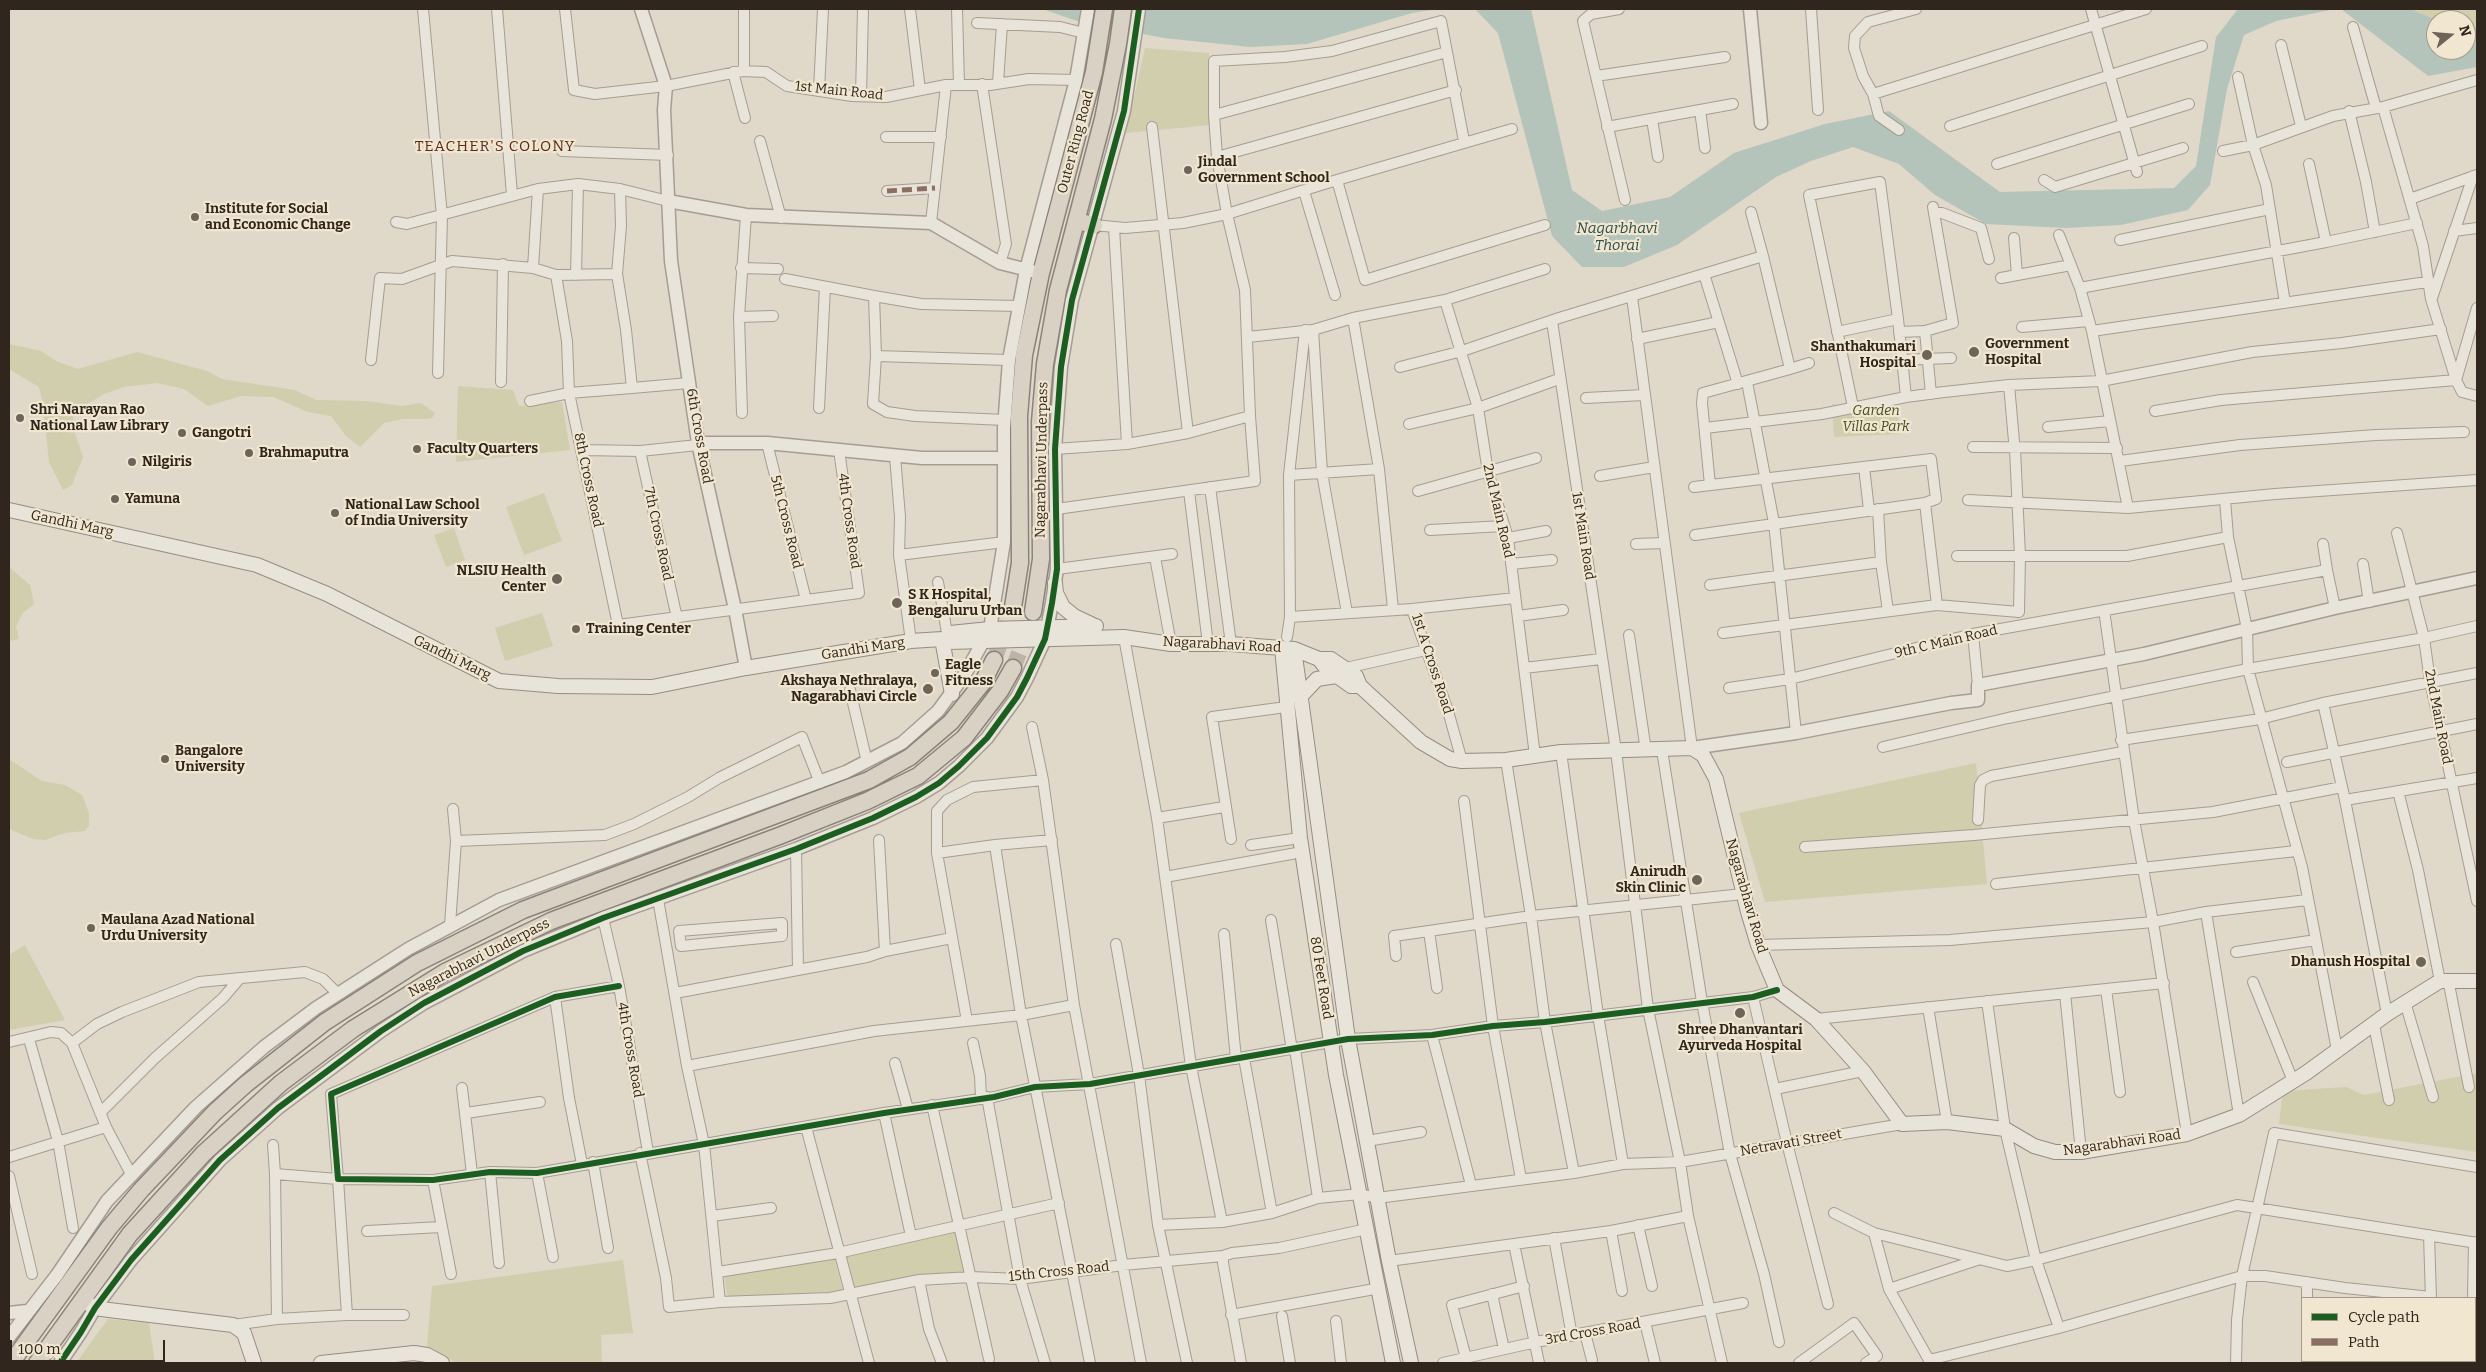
<!DOCTYPE html>
<html>
<head>
<meta charset="utf-8">
<style>
  body { margin:0 }
  #map { position:relative; width:2486px; height:1372px; overflow:hidden; background:#e0d8c9; font-family:Bitter,serif }
  canvas { display:block }
  .frame { position:absolute; inset:0; border:10px solid #31261d; pointer-events:none }
  .legend { position:absolute; left:2301px; top:1297px; width:175px; height:65px; box-sizing:border-box; background:#f1e6cf; border:1px solid #a49988; margin:0; padding:6px 9px; list-style:none; font-size:15px; color:#31261d }
  .legend li { display:flex; align-items:center; gap:10px; height:25px }
  .legend b { width:25px; border:1px solid #a49988 }
  .north { position:absolute; left:2426px; top:10px; width:50px; height:50px; box-sizing:border-box; background:#f1e6cf; border:1px solid #a49988; border-radius:50%; rotate:73deg; font-size:14px; font-weight:700; line-height:20px; text-align:center; color:#31261d }
  .north::after { content:''; display:block; margin:auto; width:18px; height:22px; background:#6e6459; clip-path:polygon(50% 0,100% 100%,50% 72%,0 100%) }
  .scale { position:absolute; left:10px; top:1340px; width:155px; height:22px; box-sizing:border-box; border:2px solid #31261d; border-top:0; padding-left:6px; font-size:15px; line-height:18px; white-space:nowrap; color:#31261d; -webkit-text-stroke:4px #f1e6cf; paint-order:stroke }
</style>
</head>
<body>
<div id="map">
<canvas width="2486" height="1372"></canvas>
<div class="frame"></div>
<ul class="legend">
<li><b style="height:6px;background:#1b5e20"></b>Cycle path</li>
<li><b style="height:6px;background:#8d6e63"></b>Path</li>
</ul>
<div class="north">N</div>
<div class="scale">100 m</div>
</div>
<script>
const ctx = document.querySelector('canvas').getContext('2d');
ctx.lineJoin = 'round';
function paint(path, color) {
  ctx.fillStyle = color;
  ctx.fill(path, 'evenodd');
}
function poly(rows) {
  const path = new Path2D();
  for (const r of rows) {
    path.moveTo(r[0], r[1]);
    for (let i = 2; i < r.length; i += 2) path.lineTo(r[i], r[i + 1]);
  }
  return path;
}
function trace(path, color, width, dash) {
  ctx.strokeStyle = color;
  ctx.lineWidth = width;
  ctx.lineCap = dash ? 'butt' : 'round';
  ctx.setLineDash(dash || []);
  ctx.stroke(path);
}
function write(font, color, halo, rows, align = 'center') {
  ctx.font = font + ' Bitter,serif';
  ctx.lineWidth = 4.5;
  ctx.setLineDash([]);
  ctx.textBaseline = 'middle';
  ctx.strokeStyle = halo;
  ctx.fillStyle = color;
  for (const [text, x, y, turn = 0] of rows) {
    ctx.save();
    ctx.translate(x, y);
    ctx.rotate((+turn || 0) * Math.PI / 180);
    ctx.textAlign = isNaN(turn) ? turn : align;
    if (halo) ctx.strokeText(text, 0, 0);
    ctx.fillText(text, 0, 0);
    ctx.restore();
  }
}
const green = poly([
  [2410,9,2477,9,2477,27,2466,28,2466,20,2437,20],
  [1145,48,1209,53,1211,125,1126,133],
  [9,344,41,351,56,361,78,369,137,352,207,371,222,379,295,390,316,400,367,401,402,406,421,403,435,413,432,418,426,419,403,419,384,423,360,447,346,436,331,416,308,412,273,397,241,396,208,406,184,389,157,383,124,387,104,394,74,412,72,424,83,457,72,485,63,490,49,462,43,404,39,387,9,369],
  [458,386,513,390,519,406,562,402,570,450,456,462],
  [1898,401,1899,434,1834,437,1832,404,1853,407],
  [544,493,562,541,524,555,506,507],
  [454,528,465,560,446,567,434,535],
  [9,567,30,585,34,604,23,613,16,626,19,639,9,641],
  [542,613,553,646,505,661,495,628],
  [9,759,42,781,65,785,82,795,89,813,89,826,85,831,65,833,45,840,33,839,9,829],
  [1976,763,1987,884,1765,902,1739,813],
  [25,945,65,1020,9,1030,9,955],
  [2477,1073,2477,1152,2279,1124,2283,1091,2346,1087,2364,1095],
  [956,1229,965,1272,854,1289,845,1256],
  [834,1257,843,1291,728,1299,724,1274],
  [623,1260,633,1333,601,1335,602,1363,456,1363,427,1346,432,1286],
  [108,1319,149,1323,155,1363,76,1363]
]);
const water = poly([
  [1042,9,1438,9,1412,13,1307,44,1250,47,1164,38,1080,22],
  [1475,9,1531,9,1572,190,1602,211,1670,197,1734,153,1825,124,1889,111,2000,192,2174,188,2196,166,2216,37,2238,9,2335,9,2276,21,2244,35,2227,89,2210,185,2188,210,2121,225,2066,228,1986,224,1935,195,1899,164,1853,147,1811,161,1776,177,1677,245,1624,267,1582,267,1552,236,1498,33],
  [2341,9,2410,9,2437,20,2436,50,2466,50,2466,28,2477,27,2477,67,2428,76]
]);
const trunkTunnel = poly([
  [994,660,1013,607],
  [1013,668,1030,626]
]);
const minor = poly([
  [423,9,442,216,438,373],
  [497,9,512,195],
  [565,9,574,90,595,94,666,86,742,71,766,72,787,86,852,96,886,97,946,85,990,85,1029,79,1076,80],
  [910,9,920,90],
  [957,9,959,85],
  [1619,9,1591,14,1583,21,1625,200],
  [1811,9,1818,110],
  [1916,9,1868,22,1855,36,1854,48,1863,76,1873,94,2146,9],
  [2091,9,2137,172],
  [977,23,1060,27,1084,33],
  [2353,27,2376,108],
  [2281,45,2301,126],
  [744,71,744,9],
  [733,72,745,118],
  [1596,76,1725,57],
  [2238,77,2253,145,2266,185,2285,303],
  [998,83,1002,24],
  [982,84,1006,244,1000,263],
  [819,90,823,9],
  [1873,94,1879,116,1899,130],
  [861,96,863,9],
  [2383,107,2423,246,2431,299,2456,380,2462,392,2477,396],
  [1700,110,1705,148],
  [2349,111,2366,182,2375,232],
  [1214,115,1447,52],
  [1652,119,1658,157],
  [1950,126,2202,46],
  [1152,127,1188,433],
  [1607,127,1733,104],
  [886,137,941,137],
  [760,141,781,218],
  [562,151,668,155],
  [2223,151,2253,145,2333,116,2383,107,2477,80],
  [1217,157,1456,90],
  [1997,164,2189,104],
  [2309,164,2326,242,2417,223],
  [1337,180,1512,129],
  [2044,180,2055,187,2183,148],
  [620,189,668,201],
  [887,191,935,188],
  [1304,191,1335,295],
  [2410,199,2477,175],
  [1751,212,1763,256],
  [1934,213,1942,213,1981,228,1989,259],
  [396,222,407,224,538,189,578,184,620,189,621,226,617,274,626,330,632,388,689,383],
  [931,223,946,85],
  [1094,225,1125,228,1183,223,1227,214,1337,180,1365,280,1545,225],
  [1114,228,1127,444],
  [2454,231,2477,228],
  [2059,235,2080,288,2092,331,2128,508],
  [2014,238,2017,275],
  [2120,240,2270,209],
  [533,268,538,189],
  [741,268,778,269],
  [1704,274,1738,384],
  [556,275,567,341,569,393,618,625,859,593,839,450],
  [576,275,578,184],
  [2001,278,2071,265],
  [785,279,874,296,876,356,1009,360],
  [2080,288,2326,242],
  [874,296,921,304,1019,306],
  [1632,297,1692,748],
  [2432,298,2473,176],
  [1445,300,1478,408,1488,472,1508,538,1535,756],
  [739,317,773,316],
  [1353,318,1379,469,1393,609],
  [2022,327,2089,321],
  [1313,330,1322,473,1347,613],
  [1925,331,1931,394],
  [2092,331,2427,282],
  [1837,332,1898,319],
  [1899,332,1925,331,1953,323,1933,207],
  [1248,337,1313,330,1353,318,1445,300,1545,269],
  [1637,339,1719,322],
  [876,356,873,404,887,412,915,416,1005,420],
  [371,360,380,278,402,279,452,261,533,268,556,275,617,274],
  [1901,360,1951,358],
  [1400,367,1462,351,1559,318,1763,256,1790,369,1703,393,1702,403,1710,485],
  [1790,369,1809,363],
  [501,382,503,264],
  [1747,382,1774,523,1796,733],
  [2009,385,2014,441],
  [1586,398,1644,395],
  [530,401,569,393,632,388],
  [1853,407,1809,195,1880,182,1898,319,1906,397],
  [819,408,825,287],
  [2155,411,2221,400,2456,380,2477,308],
  [742,413,739,317,746,215],
  [1409,424,1478,408,1559,379],
  [2048,427,2110,421],
  [1705,428,1822,414,1906,397,1944,392,2009,385,2101,381,2252,352,2342,343,2441,329],
  [767,443,806,600],
  [1973,447,2117,448],
  [1055,449,1127,444,1188,433,1250,416],
  [582,450,640,451,698,445],
  [640,451,677,618],
  [895,456,900,517,899,555,911,641],
  [2120,461,2240,445,2376,435,2464,432],
  [1864,467,1869,510],
  [1289,475,1379,469],
  [1600,476,1654,467],
  [1210,487,1231,644],
  [1694,487,1931,459,1936,499,1925,503,1695,535],
  [1189,491,1208,644],
  [1418,491,1536,458],
  [2225,499,2228,537],
  [1968,500,2128,508,2275,494,2477,480],
  [1925,503,1937,605],
  [1057,509,1255,481,1250,416,1245,290,1227,214,1217,157,1214,115,1214,61,1285,57,1332,51,1441,21,1464,141],
  [1878,509,1881,562,1888,611],
  [1430,530,1504,526],
  [2397,533,2424,638,2430,681,2477,901],
  [1508,538,1546,531],
  [1636,544,1664,543],
  [2323,544,2327,570],
  [899,555,1004,542],
  [1957,556,2020,556,2015,449],
  [1155,557,1171,644],
  [1511,564,1552,560],
  [2363,564,2369,602],
  [1057,569,1172,554],
  [938,582,947,633],
  [1710,585,1881,562],
  [2104,610,2134,820,2153,922,2187,1134],
  [1518,616,1563,610],
  [1290,617,1412,609],
  [1723,633,1937,605,2019,612,2020,556,2127,556,2228,537,2247,629,2248,669,2302,867,2337,1050],
  [1973,634,1978,685],
  [1629,635,1646,751],
  [1124,637,1157,818,1191,1066,1222,1222],
  [1287,637,1290,617,1289,475,1305,330],
  [1346,668,1426,650],
  [1524,668,1601,659],
  [1729,688,1790,679,1973,634,2327,570,2335,608],
  [850,690,867,762],
  [2323,703,2477,673],
  [1032,727,1043,780,1074,1005],
  [2121,740,2260,719,2323,703,2345,800,2387,1014],
  [1883,747,2008,718,2248,669,2424,638,2477,626],
  [1662,750,1702,1002,1730,1154,1764,1274,1779,1342],
  [1561,752,1598,1015,1623,1164],
  [1506,760,1531,916,1545,1022,1574,1173],
  [1462,761,1448,711,1412,609,1515,598],
  [2287,762,2477,724],
  [2398,791,2418,870,2440,981],
  [2345,800,2477,778],
  [1464,801,1493,1026,1521,1179],
  [1157,818,1224,807],
  [1978,820,1980,785,1983,780,1991,776,2123,752],
  [1231,839,1212,717,1286,707],
  [879,840,885,951],
  [456,841,605,835,634,824,688,797,719,778,802,737,820,783],
  [995,845,1021,1015,1090,1363],
  [1251,845,1300,838],
  [1805,847,1974,835,2213,812,2342,787],
  [796,849,798,970],
  [937,853,995,845,1052,840],
  [1165,877,1302,852],
  [1996,884,2296,851],
  [658,899,687,1066,704,1144,720,1302],
  [2206,912,2239,1115],
  [603,918,619,986,648,1152],
  [1271,920,1292,1050],
  [782,923,782,936,681,946,679,931,782,923],
  [450,925,456,841,453,809],
  [1224,934,1236,1059],
  [1116,944,1139,1075,1158,1225,1187,1363],
  [1758,945,1950,940,2153,922,2206,912,2307,900],
  [2236,952,2316,940],
  [1396,956,1394,936,1429,931],
  [2448,979,2469,1087],
  [2253,982,2293,1081],
  [619,986,555,997,331,1094,338,1179,433,1180,490,1172,537,1173,884,1113,994,1097,1035,1087,1090,1084,1348,1039,1432,1035,1493,1026,1545,1022,1753,997,1777,990],
  [1437,988,1429,931,1531,916,1743,894],
  [2106,989,2120,1092],
  [675,993,867,957,885,951,952,938],
  [2065,993,2081,1152],
  [555,997,569,1098,582,1164],
  [1753,997,1787,1143,1828,1304],
  [1987,1001,2005,1129,2036,1260,2059,1328],
  [2405,1002,2433,1097],
  [1928,1007,1947,1122],
  [1816,1019,2164,983],
  [967,1021,937,853,937,811,947,800,973,787,1043,780],
  [2374,1025,2389,1100],
  [1432,1035,1471,1185],
  [29,1039,58,1141,73,1228],
  [9,1042,51,1032,61,1033,72,1043,106,1127,132,1176],
  [72,1043,97,1024,122,1012,199,982,305,972,323,979,338,994],
  [973,1043,980,1076,981,1098],
  [1244,1058,1272,1213],
  [895,1063,908,1109],
  [687,1066,874,1031,1021,1015,1074,1005,1141,1363],
  [462,1088,472,1174],
  [1775,1089,1863,1071],
  [987,1097,1020,1279,1045,1363],
  [932,1105,989,1359],
  [100,1113,155,1058,223,998,240,978],
  [466,1113,540,1102],
  [884,1113,911,1236],
  [806,1127,869,1363],
  [1367,1141,1421,1132],
  [273,1145,275,1174],
  [640,1153,666,1278,669,1307,720,1302,830,1298,919,1280,971,1277,1020,1279,1123,1265,1223,1256,1232,1253,1279,1248,1367,1229],
  [9,1157,106,1127],
  [593,1162,608,1248],
  [490,1172,499,1263],
  [537,1173,553,1257],
  [9,1176,32,1274],
  [433,1180,451,1274],
  [1318,1198,1360,1194,1377,1198,1574,1173,1623,1164,1680,1162,1902,1124],
  [1834,1213,1874,1233,2007,1266,2036,1260,2237,1205,2477,1243],
  [712,1216,771,1208],
  [1688,1216,1722,1363],
  [1158,1225,1222,1222,1272,1213,1318,1198,1295,1049],
  [1638,1225,1652,1286],
  [367,1231,441,1227],
  [1611,1231,1622,1291],
  [1874,1233,1889,1289,1929,1360,2059,1328,2242,1276,2265,1276,2345,1288,2431,1297],
  [2429,1235,2431,1298],
  [1554,1238,1572,1336],
  [1223,1256,1223,1263,1241,1363],
  [1389,1261,1514,1244],
  [718,1272,838,1253,1059,1203],
  [919,1280,929,1329,942,1363],
  [2307,1282,2307,1298],
  [1889,1289,1977,1260],
  [1492,1294,1504,1349],
  [2473,1298,2474,1242],
  [347,1315,404,1315],
  [1231,1315,1380,1288],
  [1282,1316,1290,1363],
  [1336,1321,1341,1363],
  [1645,1322,1655,1363],
  [233,1325,277,1319,347,1315,338,1179,275,1174,277,1319],
  [1585,1333,1592,1360],
  [1466,1358,1452,1305,1524,1286],
  [2308,1361,2308,1363],
  [2360,1361,2360,1363],
  [1443,1363,1536,1342,1743,1303],
  [1539,1363,1514,1244,1611,1231,1688,1216,1680,1162,1648,1009,1616,751,1552,321],
  [1799,1363,1854,1323,1877,1356,1866,1363],
  [2236,1363,2237,1320,2242,1276,2274,1133,2477,1167],
  [2425,1363,2425,1361],
  [2471,1363,2471,1361]
]);
const tertiary = poly([
  [641,9,666,86,664,110,671,261,698,443,735,609,746,668],
  [1750,9,1761,123],
  [668,201,746,215,931,223,1000,263,1032,271],
  [698,443,767,443,922,458,1004,458],
  [1692,748,1796,733,1951,703,1978,700,1978,685,2144,654,2335,608,2477,578],
  [9,1313,27,1311],
  [9,1337,57,1275,107,1201,196,1107,264,1047,316,1008,408,949,499,900,846,772,902,743,938,711,965,674,990,629,1004,542,1004,428,1009,360,1026,270,1076,80,1088,9],
  [60,1363,81,1332,95,1308,131,1260,220,1160,278,1108,381,1031,424,1003,523,951,603,918,796,849,873,818,916,797,939,783,959,766,987,738,1017,697,1027,678,1045,639,1052,603,1057,569,1055,449,1061,367,1072,300,1124,111,1139,9]
]);
const secondary = poly([
  [9,510,257,565,327,594,499,681,558,686,652,687,746,668,911,641,942,639,949,642,1124,637,1171,644,1231,644,1294,649,1319,659,1331,659,1356,676,1360,686,1351,686,1326,668,1319,659],
  [1055,583,1056,593,1063,607,1074,616,1093,625],
  [950,633,990,629,1096,626],
  [942,639,952,694],
  [1282,648,1300,838,1336,1075,1393,1363],
  [1294,649,1348,1039,1389,1261,1411,1363],
  [1360,686,1421,742,1450,759,1462,761,1506,760,1561,752,1692,748,1703,755,1716,779,1748,912,1758,945,1777,990,1816,1019,1863,1071,1902,1124,1947,1122,2005,1129,2034,1146,2055,1152,2081,1152,2187,1134,2239,1115,2306,1073,2387,1014,2440,981,2477,981],
  [1300,697,1317,679,1336,676],
  [83,1300,95,1308,109,1310,233,1325,244,1333,254,1363],
  [321,1363,414,1353,427,1355,442,1363]
]);
const trunk = poly([
  [1076,221,1094,225],
  [1013,607,1020,563,1019,416,1024,355,1041,273,1094,72,1104,9],
  [1033,612,1041,559,1040,422,1045,364,1058,290,1103,119,1118,44,1123,9],
  [11,1363,109,1228,141,1190,215,1112,246,1084,325,1022,417,963,523,910,869,780,910,757,951,722,983,682,994,660],
  [37,1363,130,1234,204,1153,281,1083,353,1029,445,972,551,921,779,836,867,801,918,776,964,738,1000,691,1013,668]
]);
const quiet = poly([
  [887,191,935,188]
]);
const cycleway = poly([
  [619,986,555,997,331,1094,338,1179,433,1180,490,1172,537,1173,884,1113,994,1097,1035,1087,1090,1084,1348,1039,1432,1035,1493,1026,1545,1022,1753,997,1777,990],
  [60,1363,81,1332,95,1308,131,1260,220,1160,278,1108,381,1031,424,1003,523,951,603,918,796,849,873,818,916,797,939,783,959,766,987,738,1017,697,1027,678,1045,639,1052,603,1057,569,1055,449,1061,367,1072,300,1124,111,1139,9]
]);
const markers = [
  [1188,170,5,"#6e6459"],
  [195,217,5,"#6e6459"],
  [1974,352,6,"#6e6459"],
  [1927,355,6,"#6e6459"],
  [20,418,5,"#6e6459"],
  [182,433,5,"#6e6459"],
  [417,449,5,"#6e6459"],
  [249,453,5,"#6e6459"],
  [132,462,5,"#6e6459"],
  [115,499,5,"#6e6459"],
  [335,513,5,"#6e6459"],
  [557,579,6,"#6e6459"],
  [897,603,6,"#6e6459"],
  [576,629,5,"#6e6459"],
  [935,673,5,"#6e6459"],
  [928,689,6,"#6e6459"],
  [165,759,5,"#6e6459"],
  [1697,880,6,"#6e6459"],
  [91,928,5,"#6e6459"],
  [2421,962,6,"#6e6459"],
  [1740,1013,6,"#6e6459"]
];
const streetNames = [
  ["1st Main Road",839,91,6],
  ["Outer Ring Road",1076,142,-75],
  ["6th Cross Road",699,436,80],
  ["Nagarabhavi Underpass",1042,460,-89],
  ["8th Cross Road",588,480,78],
  ["2nd Main Road",1498,511,77],
  ["4th Cross Road",849,521,82],
  ["5th Cross Road",786,522,76],
  ["Gandhi Marg",72,524,12],
  ["7th Cross Road",658,534,78],
  ["1st Main Road",1583,536,81],
  ["9th C Main Road",1946,642,-13],
  ["Nagarabhavi Road",1222,645,3],
  ["Gandhi Marg",863,649,-9],
  ["Gandhi Marg",452,658,26],
  ["1st A Cross Road",1432,664,72],
  ["2nd Main Road",2438,717,79],
  ["Nagarabhavi Road",1746,896,74],
  ["Nagarabhavi Underpass",479,958,-27],
  ["80 Feet Road",1321,978,81],
  ["4th Cross Road",630,1050,80],
  ["Netravati Street",1791,1143,-10],
  ["Nagarabhavi Road",2122,1143,-8],
  ["15th Cross Road",1059,1272,-6],
  ["3rd Cross Road",1593,1332,-10]
];
const poiNames = [
  ["Jindal",1198,162],
  ["Government School",1198,178],
  ["Institute for Social",205,209],
  ["and Economic Change",205,225],
  ["Government",1985,344],
  ["Hospital",1985,360],
  ["Shanthakumari",1916,347,"right"],
  ["Hospital",1916,363,"right"],
  ["Shri Narayan Rao",30,410],
  ["National Law Library",30,426],
  ["Gangotri",192,433],
  ["Faculty Quarters",427,449],
  ["Brahmaputra",259,453],
  ["Nilgiris",142,462],
  ["Yamuna",125,499],
  ["National Law School",345,505],
  ["of India University",345,521],
  ["NLSIU Health",546,571,"right"],
  ["Center",546,587,"right"],
  ["S K Hospital,",908,595],
  ["Bengaluru Urban",908,611],
  ["Training Center",586,629],
  ["Eagle",945,665],
  ["Fitness",945,681],
  ["Akshaya Nethralaya,",917,681,"right"],
  ["Nagarabhavi Circle",917,697,"right"],
  ["Bangalore",175,751],
  ["University",175,767],
  ["Anirudh",1686,872,"right"],
  ["Skin Clinic",1686,888,"right"],
  ["Maulana Azad National",101,920],
  ["Urdu University",101,936],
  ["Dhanush Hospital",2410,962,"right"],
  ["Shree Dhanvantari",1740,1030,"center"],
  ["Ayurveda Hospital",1740,1046,"center"]
];
const parkNames = [
  ["Garden",1876,411],
  ["Villas Park",1876,427]
];
const neighbourhoodNames = [
  ["TEACHER'S COLONY",495,147]
];
const waterNames = [
  ["Nagarbhavi",1617,229],
  ["Thorai",1617,246]
];
paint(green, '#d0ceac');
paint(water, '#b5c4ba');
trace(trunkTunnel, '#bdb4a7', 16, [16, 8]);
trace(minor, '#a59d93', 12);
trace(tertiary, '#a59d93', 15);
trace(secondary, '#948d83', 16);
trace(trunk, '#8a8379', 19);
trace(minor, '#e8e4da', 10);
trace(tertiary, '#e8e4da', 12);
trace(secondary, '#e8e4da', 14);
trace(trunk, '#d9d1c4', 16);
trace(quiet, '#8d6e63', 5, [10, 5]);
trace(cycleway, '#1b5e20', 6);
for (const [x, y, r, color] of markers) {
  const dot = new Path2D();
  dot.arc(x, y, r, 0, 2 * Math.PI);
  ctx.fillStyle = color;
  ctx.fill(dot);
  trace(dot, '#f1e6cf', 2);
}
write('14px', '#31261d', '#f1e6cf', streetNames);
write('bold 14px', '#31261d', '#f1e6cf', poiNames, 'left');
write('italic 14px', '#434c25', '#f1e6cf', parkNames);
ctx.letterSpacing = '1px';
write('15px', '#5a2a20', '#f1e6cf', neighbourhoodNames);
ctx.letterSpacing = '0px';
write('italic 15px', '#2d504d', '#f1e6cf', waterNames);
</script>
</body>
</html>
